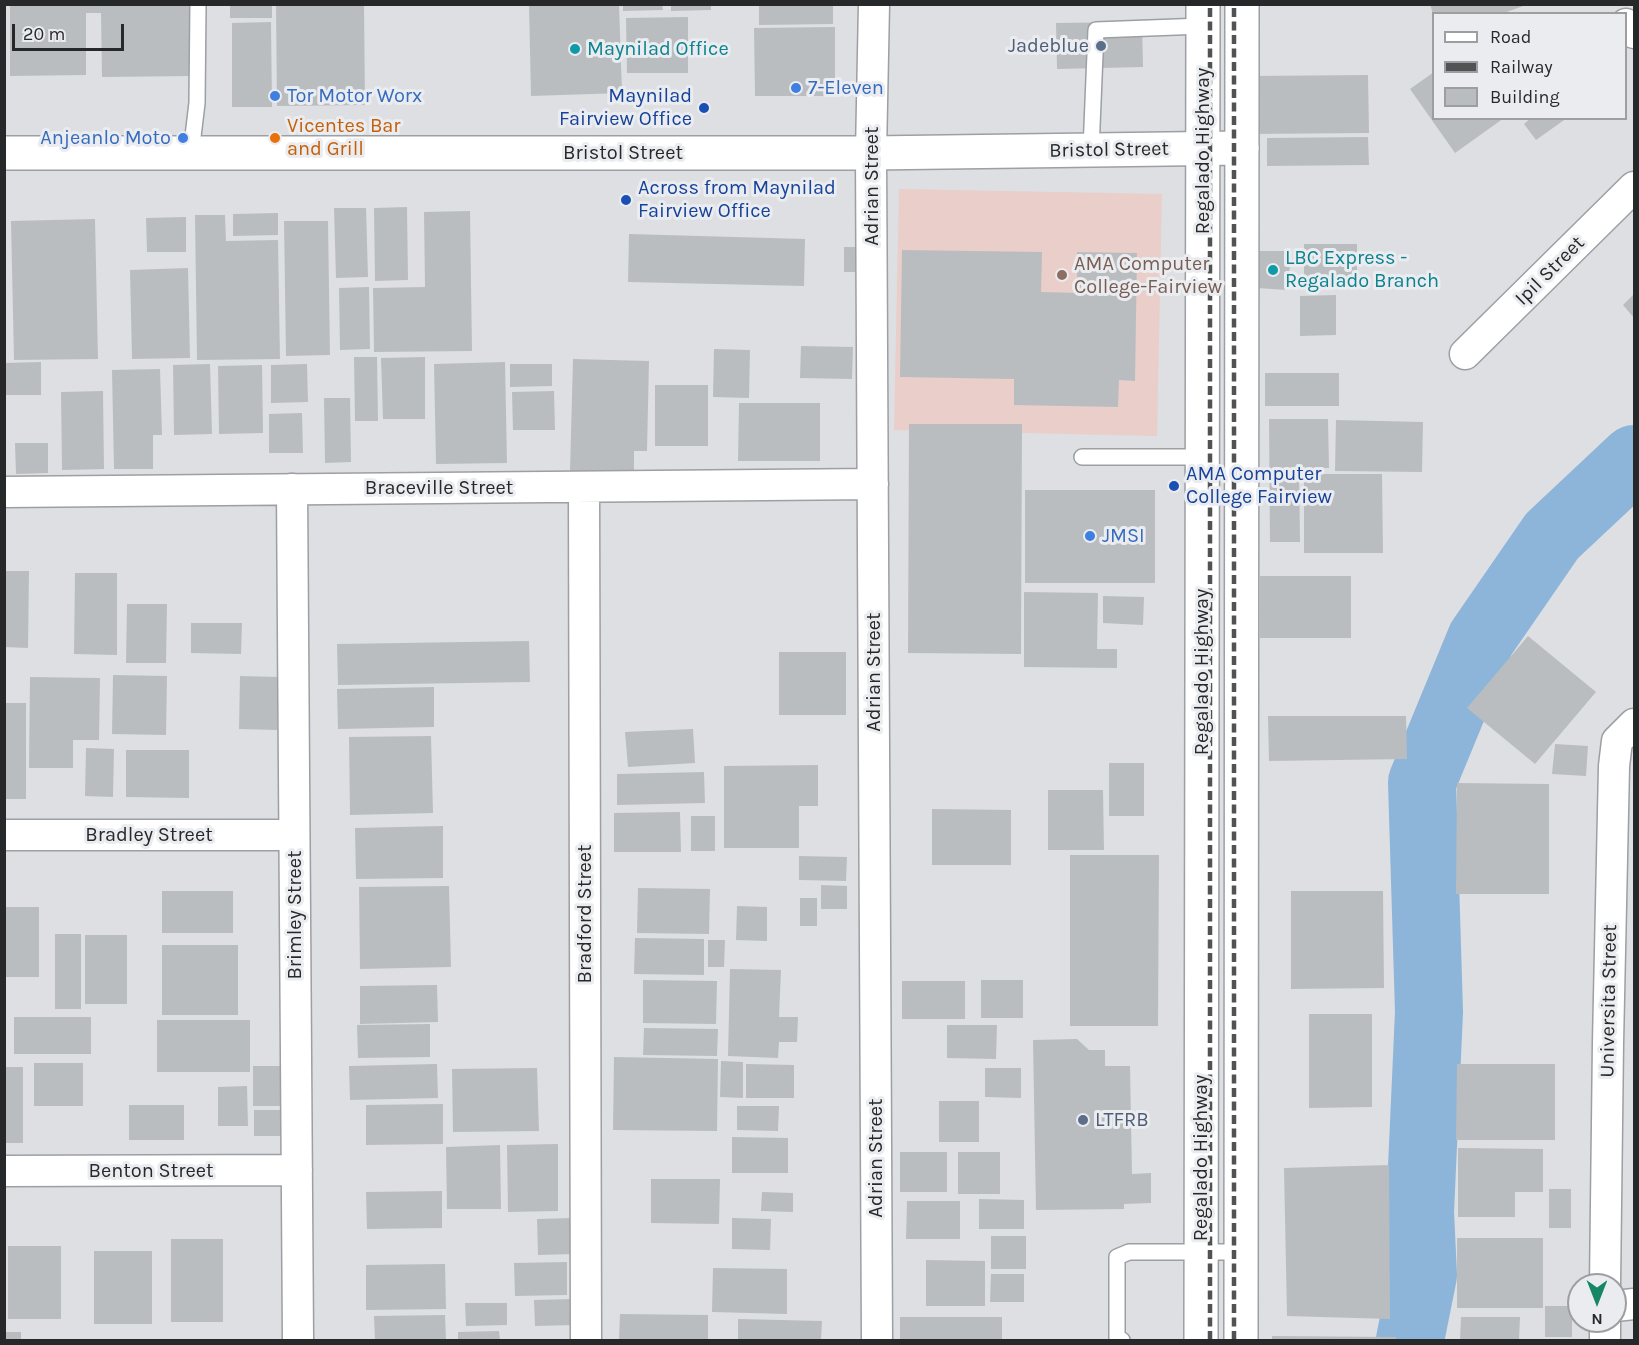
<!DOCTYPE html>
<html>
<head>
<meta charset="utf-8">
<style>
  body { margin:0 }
  #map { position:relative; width:1639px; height:1345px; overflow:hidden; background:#dddfe3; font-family:Karla,sans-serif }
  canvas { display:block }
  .frame { position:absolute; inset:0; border:6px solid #272829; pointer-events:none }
  .legend { position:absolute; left:1432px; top:12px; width:195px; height:108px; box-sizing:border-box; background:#eaecf0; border:2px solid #9c9ea0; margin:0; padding:8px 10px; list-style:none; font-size:18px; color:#272829 }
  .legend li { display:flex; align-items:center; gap:12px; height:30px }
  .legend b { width:30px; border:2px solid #9c9ea0 }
  .north { position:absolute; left:1567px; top:1273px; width:60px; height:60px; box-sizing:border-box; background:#eaecf0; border:2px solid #9c9ea0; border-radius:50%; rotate:180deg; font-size:16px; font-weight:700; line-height:24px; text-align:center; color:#272829 }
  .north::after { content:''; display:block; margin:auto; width:21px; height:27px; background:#168665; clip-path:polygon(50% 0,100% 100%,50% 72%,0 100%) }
  .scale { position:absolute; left:12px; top:24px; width:112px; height:27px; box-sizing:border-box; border:3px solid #272829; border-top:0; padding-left:8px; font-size:18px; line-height:21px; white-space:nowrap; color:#272829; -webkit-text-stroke:4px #eaecf0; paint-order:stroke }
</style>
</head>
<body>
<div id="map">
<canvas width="1639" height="1345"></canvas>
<div class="frame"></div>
<ul class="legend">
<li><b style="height:8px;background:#fff"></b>Road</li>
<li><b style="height:8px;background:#505253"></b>Railway</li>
<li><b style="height:16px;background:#babdc0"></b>Building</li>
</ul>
<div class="north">N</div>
<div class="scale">20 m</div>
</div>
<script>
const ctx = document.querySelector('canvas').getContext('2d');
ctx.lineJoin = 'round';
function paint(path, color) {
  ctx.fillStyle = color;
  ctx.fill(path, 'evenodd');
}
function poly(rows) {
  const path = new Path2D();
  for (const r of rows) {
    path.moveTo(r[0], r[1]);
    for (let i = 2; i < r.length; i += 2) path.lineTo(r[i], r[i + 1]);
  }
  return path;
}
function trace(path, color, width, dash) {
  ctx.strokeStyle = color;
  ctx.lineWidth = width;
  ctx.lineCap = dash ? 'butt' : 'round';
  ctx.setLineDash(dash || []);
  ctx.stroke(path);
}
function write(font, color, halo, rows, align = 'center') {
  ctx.font = font + ' Karla,sans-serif';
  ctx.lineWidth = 6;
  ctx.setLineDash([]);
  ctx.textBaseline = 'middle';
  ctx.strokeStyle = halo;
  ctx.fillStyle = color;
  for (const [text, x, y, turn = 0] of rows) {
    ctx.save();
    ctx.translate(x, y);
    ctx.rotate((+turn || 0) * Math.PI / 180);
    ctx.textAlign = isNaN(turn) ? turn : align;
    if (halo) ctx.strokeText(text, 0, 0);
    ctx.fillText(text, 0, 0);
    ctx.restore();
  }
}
const commercial = poly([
  [899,189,1162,194,1157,436,894,430]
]);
const water = poly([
  [1634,442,1634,478,1601,510,1567,523,1569,503]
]);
const river = poly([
  [1410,1340,1423,1275,1420,1212,1429,1012,1422,782,1481,639,1552,536,1634,459]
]);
const building = poly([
  [10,4,192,4,192,76,102,77,101,13,86,13,86,75,10,76],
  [230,4,272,4,272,18,230,18],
  [276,4,364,4,365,105,277,106],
  [529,4,619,4,622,93,531,96],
  [623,4,662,4,663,10,623,11],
  [671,4,711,4,711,10,671,11],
  [759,4,833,4,833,24,759,25],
  [1430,4,1526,4,1526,5,1501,14,1433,14],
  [688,17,688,73,627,73,626,18],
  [271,22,272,107,232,107,232,23],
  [1142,22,1143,67,1057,69,1056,23],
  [835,27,835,96,755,96,754,28],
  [1434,72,1434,118,1504,118,1455,153,1410,89],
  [1368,75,1369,133,1250,134,1250,76],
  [1531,118,1567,118,1536,140,1524,124],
  [1368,137,1369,165,1267,166,1267,138],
  [407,207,408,280,375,281,374,208],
  [334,208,366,208,368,277,336,278],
  [470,211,472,351,374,352,373,288,425,287,424,212],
  [278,213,278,235,233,236,233,214],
  [195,215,225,215,226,241,278,240,280,359,197,360],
  [186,217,186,252,147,252,146,218],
  [95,219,98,359,14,360,11,221],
  [284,221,328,221,330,355,286,356],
  [629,234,805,239,804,286,628,282],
  [1304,244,1357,244,1357,283,1304,283],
  [844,247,857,247,857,272,844,272],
  [902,250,1042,252,1041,292,1077,293,1077,252,1137,253,1135,381,1119,380,1118,407,1014,405,1014,379,900,377],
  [1256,251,1291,251,1288,290,1256,288],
  [188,268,190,358,132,359,130,270],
  [369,287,370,349,340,350,339,288],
  [1634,294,1634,318,1623,305],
  [1336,295,1336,335,1300,336,1300,296],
  [801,346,853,347,852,379,800,378],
  [714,349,750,350,749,398,713,397],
  [354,357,377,357,378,421,355,421],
  [425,357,425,419,383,419,381,358],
  [573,359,649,361,647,451,634,451,634,472,570,471],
  [41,362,41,395,4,395,4,363],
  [505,362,507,463,436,464,434,364],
  [210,364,212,434,174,435,173,365],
  [307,364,308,402,271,403,271,365],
  [510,364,552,364,552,386,510,387],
  [262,365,263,433,219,434,218,366],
  [160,369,162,435,153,435,153,469,114,469,112,370],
  [1265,373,1339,373,1339,406,1265,406],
  [655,385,708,385,708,446,655,446],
  [103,391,104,469,62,470,61,392],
  [554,391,555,430,513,430,512,392],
  [324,398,350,398,351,462,325,463],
  [739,403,820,403,820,461,738,461],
  [302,413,303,453,269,453,269,414],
  [1269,419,1328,419,1329,468,1299,468,1300,542,1270,542],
  [1336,420,1423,422,1422,472,1335,471],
  [909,424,1022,424,1021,654,908,653],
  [15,443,48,443,48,473,16,474],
  [1304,474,1382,474,1383,553,1304,553],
  [1025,490,1155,490,1155,583,1025,583],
  [4,571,29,571,28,648,4,647],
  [75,573,117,573,117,655,74,654],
  [1260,576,1351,576,1351,638,1260,638],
  [1024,592,1098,593,1097,649,1117,649,1117,668,1024,667],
  [1103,596,1144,597,1143,625,1103,623],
  [127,604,167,604,166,663,126,663],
  [191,623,242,623,241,654,191,653],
  [1528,636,1596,692,1535,764,1467,708],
  [529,641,530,682,338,685,337,644],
  [779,652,846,652,846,715,779,715],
  [113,675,167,676,166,735,112,734],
  [240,676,278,677,277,730,239,729],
  [30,677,100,678,99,740,73,740,73,768,29,768],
  [434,687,434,727,338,729,337,689],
  [4,703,26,703,26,799,4,799],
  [1268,716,1406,716,1407,759,1269,761],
  [693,729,695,763,628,767,625,732],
  [431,736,433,813,350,815,349,737],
  [1555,744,1588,746,1586,776,1552,774],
  [86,748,114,749,113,797,85,796],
  [126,750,189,750,189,798,126,797],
  [1109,763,1144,763,1144,816,1109,816],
  [818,765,818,806,799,806,799,848,724,848,724,766],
  [704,772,705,803,617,805,617,774],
  [1457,783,1549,784,1549,894,1456,894],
  [1048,790,1103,790,1104,850,1048,850],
  [932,809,1011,810,1011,865,932,865],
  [680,812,681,852,614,852,614,813],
  [691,816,715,816,715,851,691,851],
  [443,826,443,878,356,879,355,828],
  [1070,855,1159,855,1158,1026,1070,1026],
  [799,856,847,857,846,881,799,880],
  [821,885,847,886,847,909,821,909],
  [449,886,451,967,360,969,359,887],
  [638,888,710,889,709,934,637,933],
  [162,891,233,891,233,933,162,933],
  [1291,891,1383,891,1384,988,1291,989],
  [800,898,817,898,817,926,800,926],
  [737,906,767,907,767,941,736,940],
  [4,907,39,907,39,977,4,977],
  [55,934,81,934,81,1009,55,1009],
  [85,935,127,935,127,1004,85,1004],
  [635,938,704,939,704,975,634,974],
  [708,940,725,940,724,967,708,967],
  [162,945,238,945,238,1015,162,1015],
  [730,969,781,970,779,1017,798,1017,797,1042,779,1042,778,1058,728,1056],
  [643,980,717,981,716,1024,643,1023],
  [981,980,1023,980,1023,1018,981,1018],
  [902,981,965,981,965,1019,902,1019],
  [437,985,438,1022,360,1024,360,986],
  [1309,1014,1372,1014,1372,1107,1309,1108],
  [14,1017,91,1017,91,1054,14,1054],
  [157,1020,250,1020,250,1072,157,1072],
  [430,1024,430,1057,358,1058,357,1025],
  [947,1025,997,1025,996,1059,947,1058],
  [644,1028,718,1029,717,1056,643,1055],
  [1077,1039,1089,1050,1105,1050,1105,1066,1130,1066,1132,1174,1151,1173,1151,1203,1124,1204,1124,1209,1036,1210,1033,1040],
  [614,1057,718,1059,717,1131,613,1130],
  [721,1061,743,1062,743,1098,720,1097],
  [34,1063,83,1063,83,1106,34,1106],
  [437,1064,438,1098,350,1100,349,1066],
  [746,1064,794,1065,794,1098,746,1098],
  [1457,1064,1555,1064,1555,1140,1456,1140],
  [253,1066,285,1066,285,1106,253,1106],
  [4,1067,23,1067,23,1143,4,1143],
  [537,1068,539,1131,453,1132,452,1069],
  [985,1068,1021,1068,1021,1098,985,1097],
  [247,1086,248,1126,218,1126,218,1087],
  [939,1101,979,1101,979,1142,939,1142],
  [443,1104,443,1144,366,1145,366,1105],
  [129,1105,184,1105,184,1140,129,1140],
  [737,1106,779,1106,778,1131,737,1130],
  [254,1110,283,1110,284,1136,254,1136],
  [732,1137,788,1138,788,1173,732,1173],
  [558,1144,558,1211,508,1212,507,1145],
  [500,1145,501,1209,447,1209,446,1147],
  [1458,1148,1543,1149,1543,1192,1515,1192,1515,1217,1458,1217],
  [900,1152,947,1152,947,1192,900,1192],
  [958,1152,1000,1152,1000,1194,958,1194],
  [1389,1165,1390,1319,1287,1316,1284,1168],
  [651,1179,720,1179,719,1224,651,1223],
  [1549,1189,1571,1189,1571,1228,1549,1228],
  [442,1191,442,1228,367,1229,366,1192],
  [762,1192,793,1193,793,1212,761,1211],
  [979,1199,1024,1200,1024,1229,979,1229],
  [907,1201,960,1201,960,1239,906,1239],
  [572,1218,573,1254,538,1255,537,1219],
  [732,1218,771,1219,770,1250,732,1249],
  [991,1236,1026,1236,1026,1269,991,1269],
  [1457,1238,1543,1238,1543,1308,1457,1308],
  [171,1239,223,1239,223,1322,171,1322],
  [8,1246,61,1246,61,1319,8,1319],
  [94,1251,152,1251,152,1324,94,1324],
  [926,1260,985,1261,985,1306,926,1306],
  [567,1262,567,1295,515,1296,514,1263],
  [445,1264,446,1309,366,1310,366,1265],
  [713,1268,787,1269,787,1314,712,1312],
  [991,1274,1024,1274,1024,1302,990,1302],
  [573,1299,574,1325,535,1326,534,1300],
  [465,1303,507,1303,507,1325,466,1326],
  [1545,1306,1572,1306,1572,1337,1545,1337],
  [620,1314,708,1315,708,1340,619,1340],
  [445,1315,446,1340,375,1340,374,1316],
  [900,1317,1002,1317,1002,1340,900,1340],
  [1461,1317,1520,1317,1519,1340,1460,1340],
  [738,1319,822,1321,821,1340,738,1340],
  [499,1331,500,1340,458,1340,458,1332],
  [4,1332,21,1332,21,1340,4,1340],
  [1272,1336,1396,1337,1396,1340,1272,1340]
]);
const lane = poly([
  [1091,150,1096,30,1203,26],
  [191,153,197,103,198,4],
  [1082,457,1202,457],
  [1122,1340,1117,1340,1117,1257,1129,1252,1241,1252]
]);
const street = poly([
  [874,4,871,153,877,1340],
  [1626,24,1634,33],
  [1465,354,1634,187],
  [584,487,586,1340],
  [292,489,298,1340],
  [4,492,873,484],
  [4,835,294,835],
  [4,1171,297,1170],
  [1605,1285,1608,1043,1614,766,1617,741,1634,724],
  [1615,1306,1634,1304],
  [1605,1321,1605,1340]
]);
const secondary = poly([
  [4,153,871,153,1242,148]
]);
const primary = poly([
  [1201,1340,1203,4],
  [1241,1340,1242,4]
]);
const rail = poly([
  [1210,1340,1210,4],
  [1234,1340,1234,4]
]);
const markers = [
  [1101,46,6,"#5c6f8a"],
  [575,49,6,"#0f9aa8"],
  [796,88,6,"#3f7fe0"],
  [275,96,6,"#3f7fe0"],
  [704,108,6,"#1a4fb4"],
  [183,138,6,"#3f7fe0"],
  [275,138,6,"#e8710a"],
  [626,200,6,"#1a4fb4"],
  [1273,270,6,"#0f9aa8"],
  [1062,275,6,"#8d6e63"],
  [1174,486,6,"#1a4fb4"],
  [1090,536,6,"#3f7fe0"],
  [1083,1120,6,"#5c6f8a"]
];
const serviceNames = [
  ["Jadeblue",1089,46],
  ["LTFRB",1095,1120,"left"]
];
const cultureNames = [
  ["Maynilad Office",587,49],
  ["LBC Express -",1285,258],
  ["Regalado Branch",1285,281]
];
const shopNames = [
  ["7-Eleven",808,88],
  ["Tor Motor Worx",287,96],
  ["Anjeanlo Moto",171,138,"right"],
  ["JMSI",1102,536]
];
const transitNames = [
  ["Maynilad",692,96,"right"],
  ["Fairview Office",692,119,"right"],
  ["Across from Maynilad",638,188],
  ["Fairview Office",638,211],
  ["AMA Computer",1186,474],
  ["College Fairview",1186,497]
];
const foodNames = [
  ["Vicentes Bar",287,126],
  ["and Grill",287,149]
];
const streetNames = [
  ["Bristol Street",1109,150,-1],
  ["Regalado Highway",1203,151,-90],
  ["Bristol Street",623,153],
  ["Adrian Street",872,186,-90],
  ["Ipil Street",1550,271,-45],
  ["Braceville Street",439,488],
  ["Adrian Street",874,672,-90],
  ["Regalado Highway",1202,672,-90],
  ["Bradley Street",149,835],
  ["Bradford Street",585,914,-90],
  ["Brimley Street",295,915,-90],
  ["Universita Street",1609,1001,-89],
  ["Adrian Street",876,1158,-90],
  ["Regalado Highway",1201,1158,-90],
  ["Benton Street",151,1171]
];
const educationNames = [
  ["AMA Computer",1074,264],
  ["College-Fairview",1074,287]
];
paint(commercial, '#e9ceca');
paint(water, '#8cb5d9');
trace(river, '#8cb5d9', 68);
paint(building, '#babdc0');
trace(lane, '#9c9fa3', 18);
trace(street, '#9c9fa3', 33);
trace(secondary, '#9c9fa3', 36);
trace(primary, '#9c9fa3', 36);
trace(lane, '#fff', 15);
trace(street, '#fff', 30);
trace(secondary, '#fff', 33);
trace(primary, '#fff', 33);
trace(rail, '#505253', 4.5, [9, 4.5]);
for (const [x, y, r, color] of markers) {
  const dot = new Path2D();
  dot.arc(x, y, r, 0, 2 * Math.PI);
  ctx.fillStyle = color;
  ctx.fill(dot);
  trace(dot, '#eaecf0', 2);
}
write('20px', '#4e5e75', '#eaecf0', serviceNames, 'right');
write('20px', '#0d838f', '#eaecf0', cultureNames, 'left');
write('20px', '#366cbe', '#eaecf0', shopNames, 'left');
write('20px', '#164399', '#eaecf0', transitNames, 'left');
write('20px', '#c56008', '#eaecf0', foodNames, 'left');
write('20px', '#272829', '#eaecf0', streetNames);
write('20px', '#785e54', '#eaecf0', educationNames, 'left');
</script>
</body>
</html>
